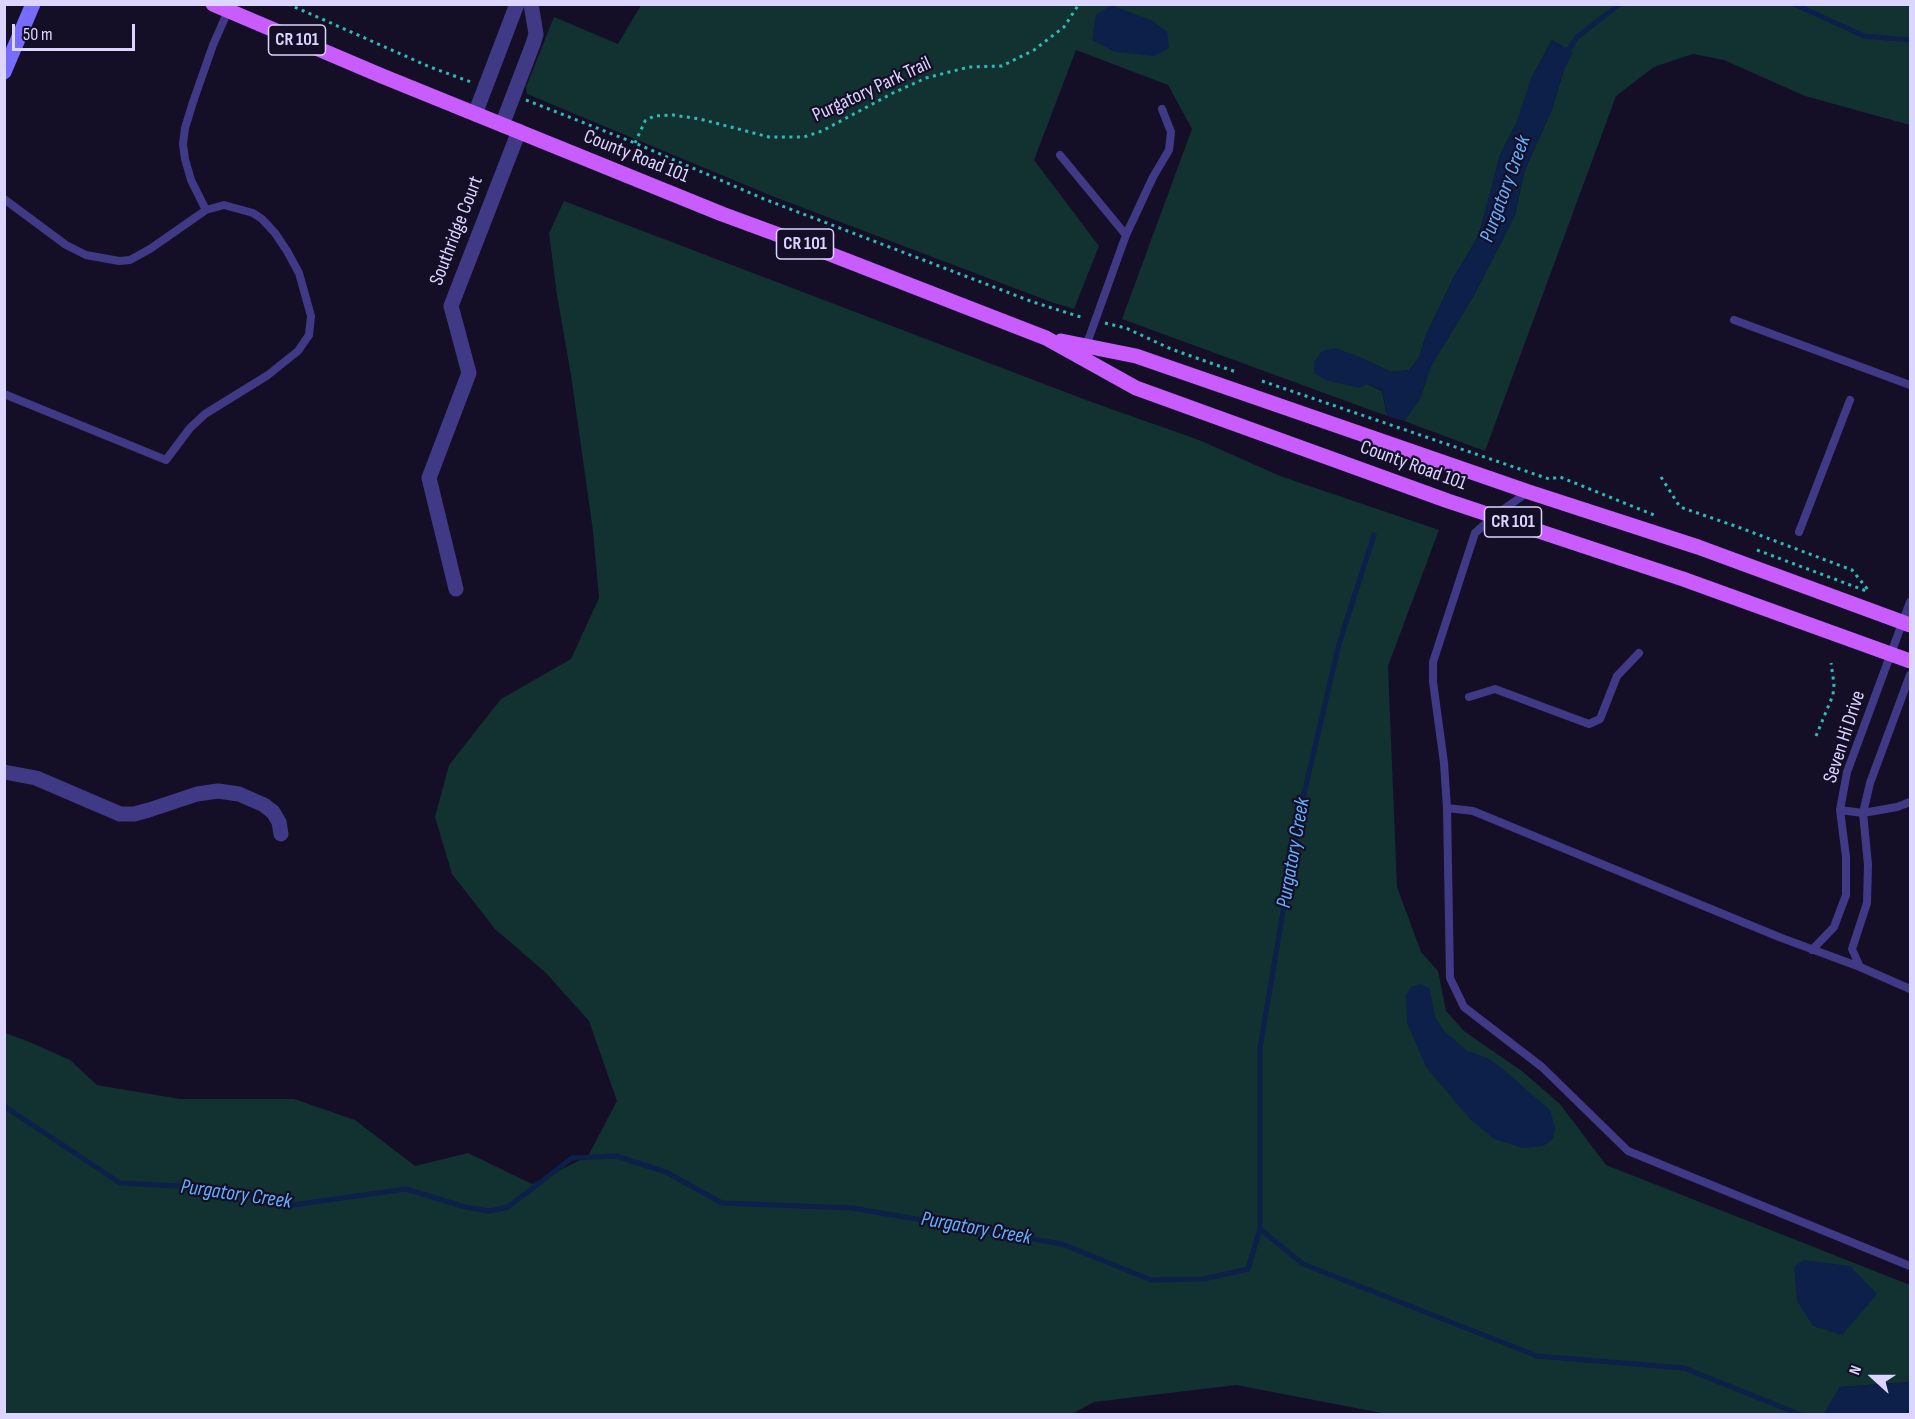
<!DOCTYPE html>
<html>
<head>
<meta charset="utf-8">
<style>
  body { margin:0 }
  #map { position:relative; width:1915px; height:1419px; overflow:hidden; background:#140f27; font-family:"Sofia Sans Condensed",sans-serif }
  canvas { display:block }
  .frame { position:absolute; inset:0; border:6px solid #dcd5ff; pointer-events:none }
  .north { position:absolute; left:1843px; top:1347px; width:60px; height:60px; -webkit-text-stroke:4px #140f27; paint-order:stroke; rotate:291deg; font-size:16px; font-weight:700; line-height:24px; text-align:center; color:#dcd5ff }
  .north::after { content:''; display:block; margin:auto; width:21px; height:27px; background:#dcd5ff; clip-path:polygon(50% 0,100% 100%,50% 72%,0 100%) }
  .scale { position:absolute; left:12px; top:24px; width:123px; height:27px; box-sizing:border-box; border:3px solid #dcd5ff; border-top:0; padding-left:8px; font-size:18px; line-height:21px; white-space:nowrap; color:#dcd5ff; -webkit-text-stroke:4px #140f27; paint-order:stroke }
</style>
</head>
<body>
<div id="map">
<canvas width="1915" height="1419"></canvas>
<div class="frame"></div>
<div class="north">N</div>
<div class="scale">50 m</div>
</div>
<script>
const ctx = document.querySelector('canvas').getContext('2d');
ctx.lineJoin = 'round';
function paint(path, color) {
  ctx.fillStyle = color;
  ctx.fill(path, 'evenodd');
}
function poly(rows) {
  const path = new Path2D();
  for (const r of rows) {
    path.moveTo(r[0], r[1]);
    for (let i = 2; i < r.length; i += 2) path.lineTo(r[i], r[i + 1]);
  }
  return path;
}
function trace(path, color, width, dash) {
  ctx.strokeStyle = color;
  ctx.lineWidth = width;
  ctx.lineCap = dash ? 'butt' : 'round';
  ctx.setLineDash(dash || []);
  ctx.stroke(path);
}
function write(font, color, halo, rows, align = 'center') {
  ctx.font = font + ' "Sofia Sans Condensed",sans-serif';
  ctx.lineWidth = 4.5;
  ctx.setLineDash([]);
  ctx.textBaseline = 'middle';
  ctx.strokeStyle = halo;
  ctx.fillStyle = color;
  for (const [text, x, y, turn = 0] of rows) {
    ctx.save();
    ctx.translate(x, y);
    ctx.rotate((+turn || 0) * Math.PI / 180);
    ctx.textAlign = isNaN(turn) ? turn : align;
    if (halo) ctx.strokeText(text, 0, 0);
    ctx.fillText(text, 0, 0);
    ctx.restore();
  }
}
const green = poly([
  [641,5,1910,5,1910,125,1805,96,1724,60,1693,54,1654,67,1616,96,1485,451,1404,421,1420,399,1431,366,1474,295,1515,215,1524,172,1552,109,1564,69,1572,53,1552,40,1532,77,1517,122,1500,155,1479,235,1454,277,1426,335,1419,358,1409,370,1391,372,1357,356,1367,384,1382,391,1387,416,1122,319,1192,129,1168,85,1076,50,1034,160,1099,246,1074,309,1051,302,772,196,527,94,526,87,554,17,618,44],
  [564,201,1094,403,1199,440,1280,476,1439,530,1388,666,1397,887,1421,952,1438,971,1446,1011,1464,1031,1523,1072,1560,1104,1606,1165,1910,1285,1910,1382,1840,1387,1824,1414,1387,1414,1236,1385,1094,1402,1072,1414,5,1414,5,1033,27,1041,70,1060,97,1085,180,1099,294,1099,355,1120,415,1166,468,1153,532,1184,588,1156,617,1101,589,1021,546,973,495,929,452,874,435,817,449,765,501,699,571,659,599,598,593,531,571,375,557,295,549,233]
]);
const water = poly([
  [1111,5,1153,21,1167,32,1169,48,1154,56,1115,52,1092,40,1096,15],
  [1552,40,1573,52,1564,69,1552,109,1524,172,1515,215,1474,295,1431,366,1420,399,1404,421,1387,416,1382,390,1368,384,1359,388,1326,380,1314,373,1314,362,1322,351,1335,348,1357,356,1391,372,1409,370,1419,358,1426,335,1454,277,1479,235,1500,155,1517,122,1532,77],
  [1421,984,1430,989,1435,1017,1445,1032,1467,1051,1488,1058,1504,1070,1550,1110,1555,1128,1553,1139,1543,1146,1523,1148,1494,1139,1471,1120,1426,1067,1407,1023,1406,995,1411,987],
  [1803,1260,1850,1266,1877,1294,1842,1335,1813,1326,1797,1301,1794,1267],
  [1910,1382,1910,1414,1824,1414,1840,1387]
]);
const stream = poly([
  [1794,4,1864,36,1910,40],
  [1565,55,1577,37,1620,4],
  [4,1106,120,1183,216,1188,293,1205,406,1189,465,1207,490,1211,508,1207,572,1158,616,1156,666,1172,722,1203,852,1208,1062,1244,1151,1280,1204,1279,1248,1269,1260,1229,1260,1048,1300,811,1339,644,1374,535],
  [1260,1229,1303,1264,1537,1356,1684,1368,1799,1414]
]);
const path = poly([
  [288,4,430,67,471,82],
  [526,100,635,143,764,199,1033,302,1084,318],
  [635,143,645,121,654,116,673,115,700,119,769,137,804,137,822,131,893,93,926,78,969,67,1002,66,1034,50,1064,27,1079,4],
  [1105,323,1126,328,1171,349,1236,372],
  [1262,381,1549,479,1560,477,1654,515],
  [1661,477,1680,507,1738,527,1852,570,1869,591],
  [1757,550,1869,592],
  [1816,736,1833,695,1834,684,1831,663]
]);
const lane = poly([
  [1060,155,1126,235,1153,177,1169,150,1171,132,1162,109],
  [4,199,66,245,86,255,119,261,130,260,150,249,206,210,224,205,253,213,262,219,275,233,287,251,299,273,311,316,309,335,298,351,268,375,205,414,190,428,166,460,4,394],
  [206,210,191,180,185,159,183,144,185,128,193,102,213,45,228,11],
  [1734,320,1910,385],
  [1086,346,1126,235],
  [1528,492,1494,516,1475,533,1433,662,1433,682,1444,763,1447,808,1450,978,1464,1007,1542,1067,1628,1151,1910,1266],
  [1799,532,1850,400],
  [1469,697,1495,689,1589,724,1600,719,1617,676,1639,653],
  [1447,808,1473,811,1779,937,1860,967,1910,989],
  [1840,810,1863,813,1897,807,1910,802],
  [1812,950,1834,927,1846,895,1846,857,1840,810,1847,772,1910,602],
  [1860,967,1852,949,1867,903,1868,865,1863,813,1870,783,1910,675]
]);
const street = poly([
  [475,114,517,4],
  [502,125,533,44,536,34,531,4],
  [456,589,429,478,469,373,451,306,519,131],
  [4,772,36,778,120,814,134,814,149,810,197,794,218,791,239,794,264,805,273,812,279,822,281,834]
]);
const secondary = poly([
  [4,72,33,4]
]);
const primary = poly([
  [213,4,382,76,722,214,817,249,1046,338,1136,388,1448,501,1683,579,1910,661],
  [1061,341,1136,356,1529,492,1698,547,1910,625]
]);
const shields = [
  [297,40,57],
  [805,244,57],
  [1513,522,57]
];
const shieldNames = [
  ["CR 101",297,40],
  ["CR 101",805,244],
  ["CR 101",1513,522]
];
const streetNames = [
  ["Purgatory Park Trail",872,90,-25],
  ["County Road 101",636,157,22],
  ["Southridge Court",457,231,-69],
  ["County Road 101",1413,466,20],
  ["Seven Hi Drive",1845,737,-72]
];
const waterNames = [
  ["Purgatory Creek",1506,189,-70],
  ["Purgatory Creek",1294,853,-80],
  ["Purgatory Creek",236,1195,8],
  ["Purgatory Creek",976,1229,10]
];
paint(green, '#123131');
paint(water, '#0c2049');
trace(stream, '#0c2049', 5);
trace(path, '#2ebab7', 3, [3, 4.5]);
trace(lane, '#403a86', 8);
trace(street, '#403a86', 15);
trace(secondary, '#766cff', 15);
trace(primary, '#c95cff', 15);
for (const [x, y, w] of shields) {
  const box = new Path2D();
  box.roundRect(x - w / 2, y - 15, w, 30, 4.5);
  ctx.fillStyle = '#140f27';
  ctx.fill(box);
  trace(box, '#dcd5ff', 1.5);
}
write('bold 18px', '#dcd5ff', null, shieldNames);
write('20px', '#dcd5ff', '#140f27', streetNames);
write('italic 21px', '#63b0ff', '#140f27', waterNames);
</script>
</body>
</html>
